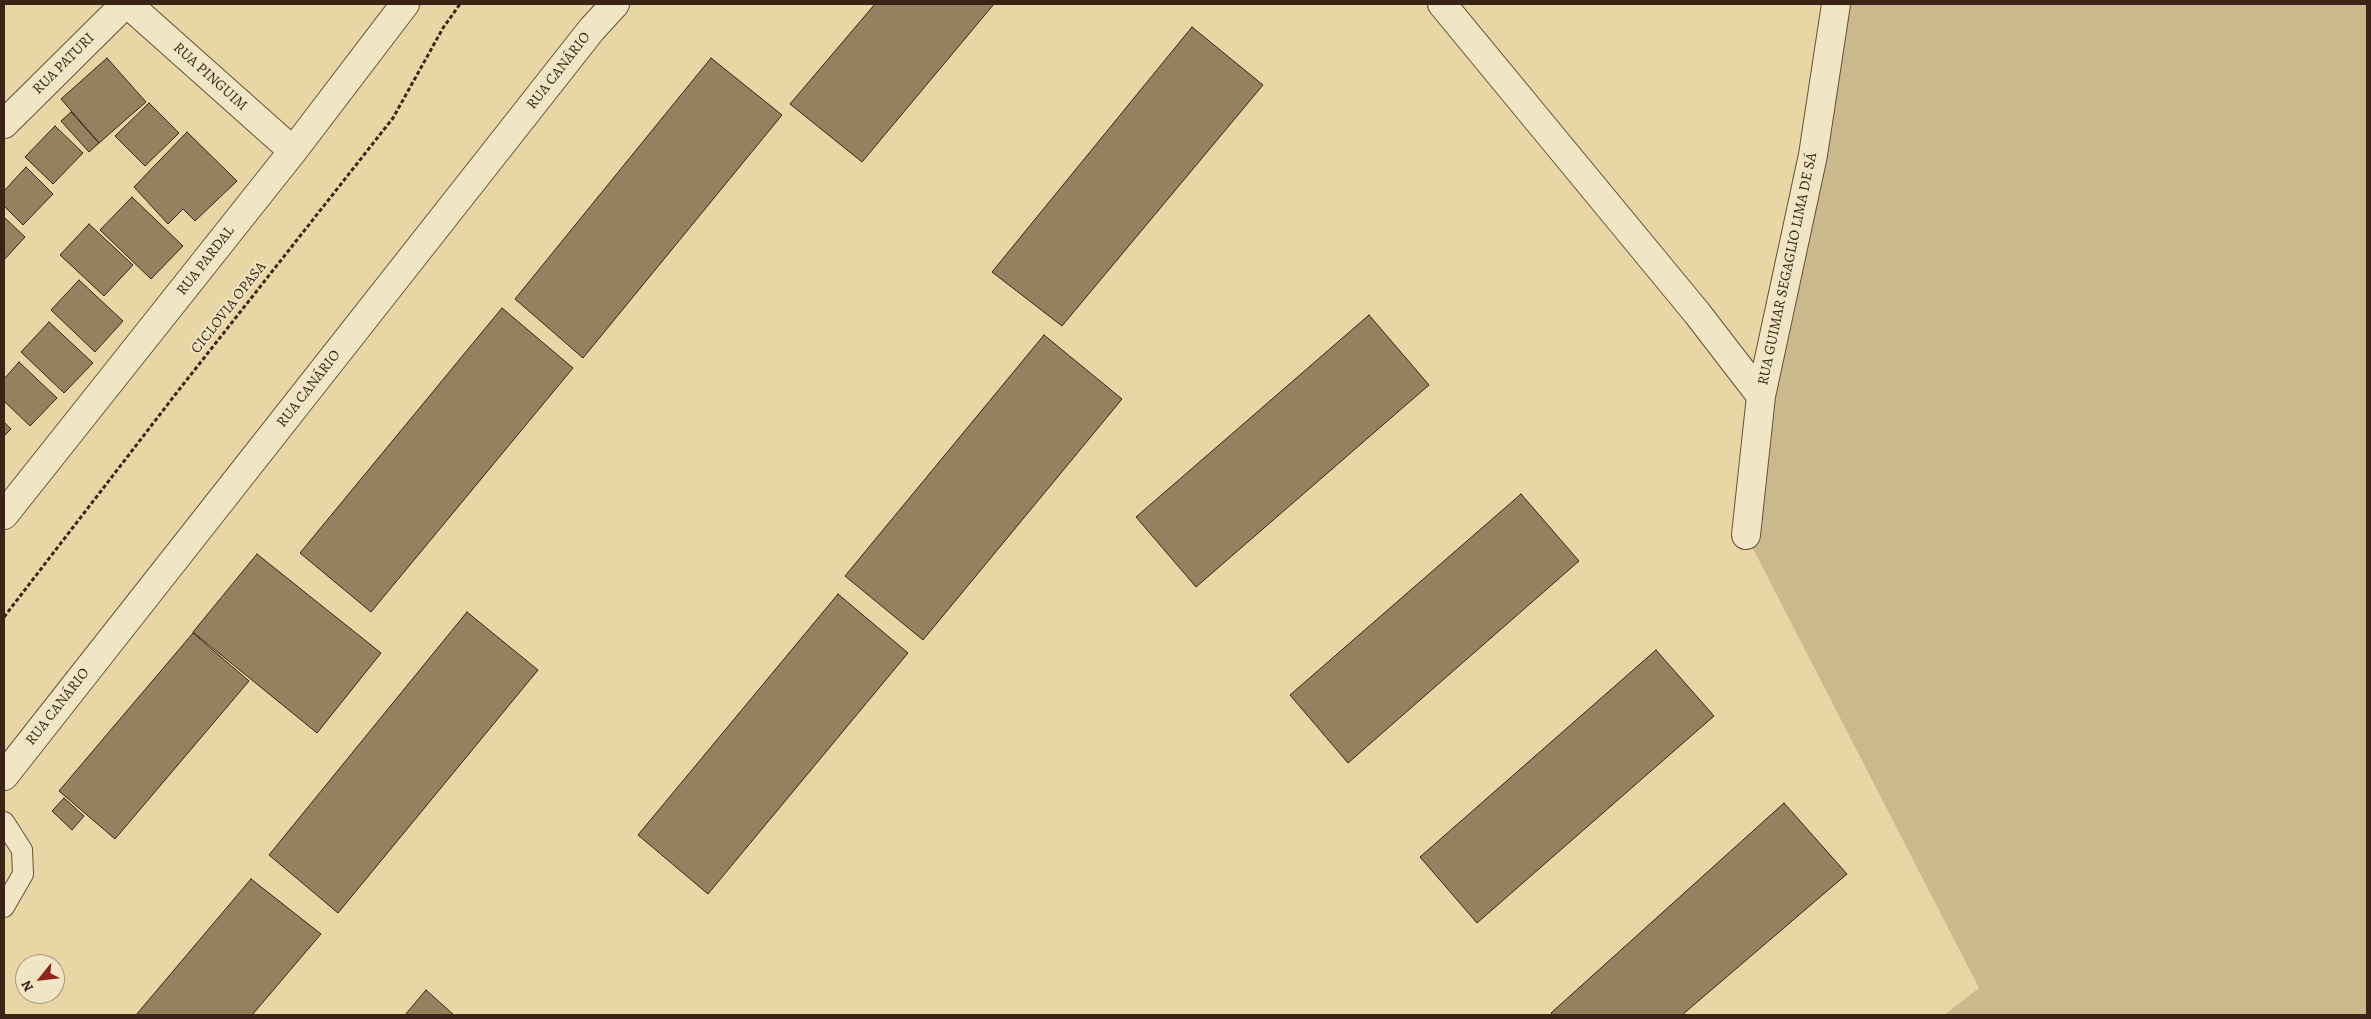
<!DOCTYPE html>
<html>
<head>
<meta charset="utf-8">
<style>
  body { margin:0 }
  #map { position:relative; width:2371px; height:1019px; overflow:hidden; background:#e8d7a4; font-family:Alegreya,serif }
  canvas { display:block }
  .frame { position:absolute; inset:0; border:5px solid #3a2415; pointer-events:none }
  .north { position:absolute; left:15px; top:954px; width:50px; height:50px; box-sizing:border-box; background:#f0e5c4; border:1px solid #a7987e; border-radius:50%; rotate:241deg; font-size:14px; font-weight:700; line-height:20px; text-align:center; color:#3a2415 }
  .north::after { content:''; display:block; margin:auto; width:18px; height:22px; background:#8f2418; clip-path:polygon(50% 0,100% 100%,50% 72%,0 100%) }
</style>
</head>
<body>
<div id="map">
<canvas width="2371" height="1019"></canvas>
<div class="frame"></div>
<div class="north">N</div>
</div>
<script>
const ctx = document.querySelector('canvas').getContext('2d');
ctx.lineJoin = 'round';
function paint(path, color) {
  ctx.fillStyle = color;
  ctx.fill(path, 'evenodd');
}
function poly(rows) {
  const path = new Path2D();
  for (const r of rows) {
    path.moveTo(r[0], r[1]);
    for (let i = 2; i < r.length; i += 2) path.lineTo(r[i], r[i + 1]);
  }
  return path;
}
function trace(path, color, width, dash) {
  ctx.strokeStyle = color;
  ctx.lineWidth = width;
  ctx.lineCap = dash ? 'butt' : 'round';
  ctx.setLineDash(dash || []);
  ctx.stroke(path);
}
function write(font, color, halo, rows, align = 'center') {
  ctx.font = font + ' Alegreya,serif';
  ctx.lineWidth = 4;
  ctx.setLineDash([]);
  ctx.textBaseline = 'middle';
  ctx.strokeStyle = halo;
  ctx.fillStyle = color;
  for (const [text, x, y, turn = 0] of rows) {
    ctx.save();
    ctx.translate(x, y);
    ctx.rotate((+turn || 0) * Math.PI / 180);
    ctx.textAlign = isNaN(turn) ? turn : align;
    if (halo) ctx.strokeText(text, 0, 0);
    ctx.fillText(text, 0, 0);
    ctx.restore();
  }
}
const green = poly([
  [1831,4,2367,4,2367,1015,1944,1015,1979,988,1746,535]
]);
const building = poly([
  [875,4,994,4,862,162,790,104,875,4],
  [1192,27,1263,85,1062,326,992,272,1192,27],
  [107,58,146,102,99,143,61,99,107,58],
  [711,58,782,115,583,358,515,299,711,58],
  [149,103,179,133,145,166,115,136,149,103],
  [71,112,99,143,89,152,61,121,71,112],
  [55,126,83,153,53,184,25,157,55,126],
  [187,132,237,181,195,221,183,209,168,224,134,187,187,132],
  [26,167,53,194,23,225,4,206,4,191,26,167],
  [132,197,183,246,151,279,100,230,132,197],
  [4,217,25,237,4,260,4,217],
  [89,224,133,265,104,296,60,255,89,224],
  [79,280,123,321,95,352,51,310,79,280],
  [502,308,573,368,371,612,300,553,502,308],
  [1369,315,1429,385,1196,587,1136,517,1369,315],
  [49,322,93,363,64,393,21,352,49,322],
  [1044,335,1122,399,923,640,845,576,1044,335],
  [19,362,57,398,30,426,4,401,4,379,19,362],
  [4,422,11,429,4,436,4,422],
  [1521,494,1579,561,1348,763,1290,695,1521,494],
  [257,554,381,653,317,733,193,632,257,554],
  [838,594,908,653,708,894,638,835,838,594],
  [467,612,538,670,338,913,269,855,467,612],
  [193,633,249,681,115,839,59,791,193,633],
  [1656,650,1714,716,1477,923,1420,857,1656,650],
  [64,798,84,816,72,830,52,811,64,798],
  [1784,803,1847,874,1682,1015,1553,1015,1551,1013,1784,803],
  [251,879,321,934,252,1015,136,1015,251,879],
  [426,990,454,1015,405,1015,426,990]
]);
const path = poly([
  [4,617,178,391,393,118,443,28,460,4]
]);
const lane = poly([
  [4,822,22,850,23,874,4,907]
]);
const street = poly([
  [128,4,293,151],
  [1442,4,1697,313,1761,396],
  [4,124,125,4],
  [4,515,293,151,405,4],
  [1746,535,1761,396,1813,155,1836,4],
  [4,776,592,29,615,4]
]);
const streetNames = [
  ["RUA PATURI",64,64,-45],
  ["RUA CANÁRIO",559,71,-52],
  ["RUA PINGUIM",210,77,42],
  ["RUA PARDAL",206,261,-52],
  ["RUA GUIMAR SEGAGLIO LIMA DE SÁ",1788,269,-78],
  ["CICLOVIA OPASA",229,308,-52],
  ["RUA CANÁRIO",309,389,-52],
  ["RUA CANÁRIO",58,707,-52]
];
paint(green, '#cab98c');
paint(building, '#94815f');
trace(building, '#3a2415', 1);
trace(lane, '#665139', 22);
trace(street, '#665139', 30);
trace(path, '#3a2415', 3, [4, 2.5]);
trace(lane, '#f0e5c4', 20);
trace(street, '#f0e5c4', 28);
write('15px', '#3a2415', '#f0e5c4', streetNames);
</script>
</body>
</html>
